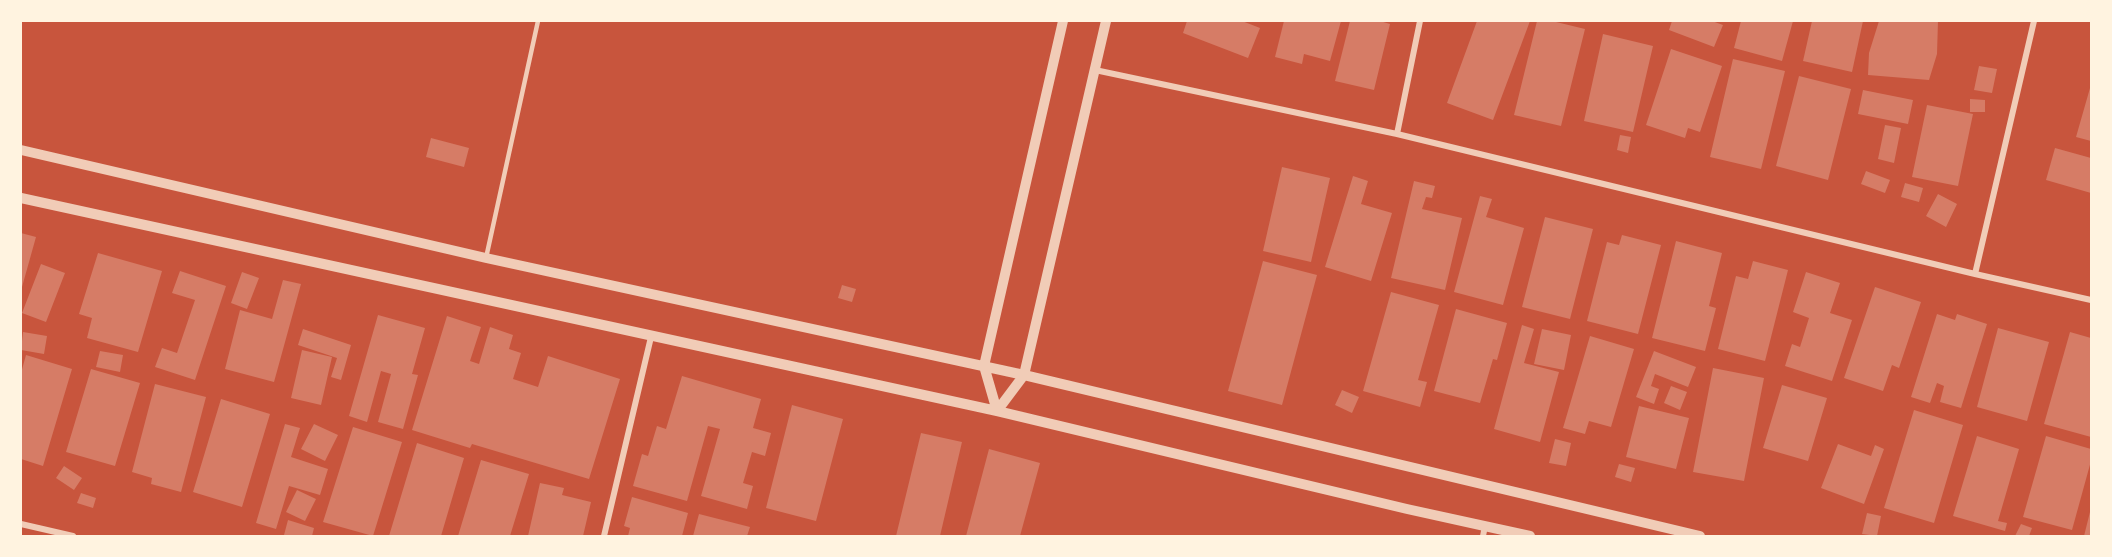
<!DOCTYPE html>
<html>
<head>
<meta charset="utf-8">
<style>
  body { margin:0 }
  #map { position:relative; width:2112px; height:557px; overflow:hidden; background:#c8553d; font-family:Lato,sans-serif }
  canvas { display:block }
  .frame { position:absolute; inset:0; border:22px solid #fff3e0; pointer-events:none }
</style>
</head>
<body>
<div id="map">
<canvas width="2112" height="557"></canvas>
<div class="frame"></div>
</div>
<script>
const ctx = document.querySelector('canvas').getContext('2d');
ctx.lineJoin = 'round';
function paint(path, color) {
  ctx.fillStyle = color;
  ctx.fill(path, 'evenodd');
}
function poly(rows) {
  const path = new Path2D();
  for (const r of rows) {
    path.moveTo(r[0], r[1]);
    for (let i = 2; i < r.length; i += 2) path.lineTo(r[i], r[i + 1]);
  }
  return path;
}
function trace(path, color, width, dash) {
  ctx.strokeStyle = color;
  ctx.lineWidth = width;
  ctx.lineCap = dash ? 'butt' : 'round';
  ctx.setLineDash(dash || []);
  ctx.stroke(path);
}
const building = poly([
  [1187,21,1242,21,1260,28,1248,58,1183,33],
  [1284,21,1341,21,1330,61,1304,54,1302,64,1275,57],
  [1350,21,1380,21,1390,24,1374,90,1335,81],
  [1477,21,1530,21,1493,120,1447,103],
  [1537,21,1552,21,1585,29,1561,126,1514,115],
  [1672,21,1712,21,1723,25,1714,47,1669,30],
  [1741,21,1793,21,1782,61,1734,48],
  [1812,21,1863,21,1852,72,1803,61],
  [1879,21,1938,21,1937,54,1929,80,1868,75,1869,53],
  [1603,34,1653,46,1633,132,1584,121],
  [1671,49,1722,66,1700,132,1688,128,1685,138,1646,125],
  [1733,59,1785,71,1761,169,1710,157],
  [1979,66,1997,69,1992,93,1974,90],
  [1799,76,1851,89,1828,180,1776,166],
  [2090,88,2091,88,2091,141,2076,137],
  [1863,90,1913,100,1908,124,1858,114],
  [1970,99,1985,100,1985,112,1970,112],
  [1927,105,1973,114,1958,186,1912,177],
  [1885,125,1901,128,1894,163,1878,159],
  [1620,135,1631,137,1628,153,1617,150],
  [431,138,469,148,464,167,426,157],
  [2055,148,2091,158,2091,193,2046,180],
  [1282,167,1330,178,1311,262,1263,251],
  [1866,171,1890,180,1885,193,1861,184],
  [1353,176,1368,181,1361,204,1392,213,1371,281,1325,267],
  [1414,181,1435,186,1432,198,1426,197,1422,209,1462,218,1445,290,1391,278],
  [1905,183,1923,188,1919,202,1901,197],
  [1938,194,1957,204,1946,227,1926,216],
  [1480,196,1492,199,1486,217,1524,228,1503,305,1454,292],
  [1545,217,1593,229,1570,319,1522,307],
  [21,233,36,237,22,287,21,287],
  [1622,235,1661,245,1638,334,1587,321,1607,242,1619,245],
  [1676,241,1722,253,1709,306,1716,308,1705,351,1652,338],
  [98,253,162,271,138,352,87,338,92,318,79,314],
  [1263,261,1317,275,1282,405,1228,391],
  [1753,261,1788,270,1765,361,1718,349,1736,276,1748,279],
  [41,264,65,273,46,322,22,313],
  [180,271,226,286,195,380,155,367,162,348,177,353,195,300,172,293],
  [242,272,259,278,247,309,231,303],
  [1806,272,1840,283,1830,313,1852,320,1832,381,1785,366,1792,344,1800,347,1809,318,1793,312],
  [283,280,301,284,274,382,225,369,240,310,272,319],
  [842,285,856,289,852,302,838,298],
  [1875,287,1921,302,1899,368,1892,365,1883,391,1844,378],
  [1391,292,1439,305,1418,380,1427,382,1420,407,1363,391],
  [1456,309,1507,323,1497,360,1493,359,1480,403,1434,391],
  [1937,314,1955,320,1957,314,1987,324,1961,408,1940,402,1944,386,1937,383,1930,403,1911,397],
  [378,315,425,328,412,374,418,375,403,429,378,422,391,374,381,371,367,422,349,416],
  [447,316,481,327,470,361,479,364,490,327,513,335,509,349,521,353,513,379,538,387,548,356,620,379,589,479,472,444,470,448,412,430],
  [1522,325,1534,329,1524,363,1559,372,1540,442,1494,429],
  [1998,328,2049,342,2027,421,1977,407],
  [303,329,351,345,341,380,331,377,337,358,298,345],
  [1542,329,1571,335,1564,370,1534,364],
  [23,332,47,336,44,354,21,350],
  [2070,332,2091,338,2091,437,2044,424],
  [1590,336,1634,349,1611,427,1589,421,1585,434,1563,428],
  [302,350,332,357,321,405,291,398],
  [100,351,123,355,120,372,96,367],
  [1654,351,1696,367,1688,387,1655,374,1651,386,1659,389,1654,404,1636,397],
  [26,355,72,369,43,466,21,459,21,373],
  [1713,368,1764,378,1744,481,1693,472],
  [91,369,140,383,115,466,66,452],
  [682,376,761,399,753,428,771,433,765,456,752,452,743,483,753,486,747,509,701,496,720,429,708,426,687,501,633,486,642,454,648,456,657,426,666,429],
  [155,384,206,397,181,492,151,484,152,478,132,472],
  [1782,385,1827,398,1808,461,1763,448],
  [1671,386,1687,392,1680,410,1664,403],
  [1342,390,1359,397,1352,413,1335,405],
  [221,399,270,414,242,507,193,492],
  [792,405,843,419,816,521,766,508],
  [1639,406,1689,418,1676,469,1626,457],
  [1914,410,1963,425,1934,523,1884,508],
  [285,424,300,428,291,457,328,469,320,495,289,486,276,529,256,523],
  [314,424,338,435,325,461,301,449],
  [353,427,402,442,373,536,323,522],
  [921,433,962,442,940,536,896,536],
  [1977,436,2019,449,1998,521,2007,523,2005,531,1953,516],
  [2046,436,2091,449,2091,461,2072,530,2023,517],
  [1555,439,1571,443,1566,466,1549,463],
  [417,443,464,458,441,536,389,536],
  [1838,444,1871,456,1875,445,1884,449,1864,504,1821,488],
  [989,449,1040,463,1020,536,966,536],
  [481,460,529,474,510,536,458,536],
  [1619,464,1635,468,1631,482,1615,477],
  [64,466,82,478,74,490,56,478],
  [540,483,564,488,562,495,591,502,583,536,528,536],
  [297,490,316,499,305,521,286,512],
  [81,493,96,498,93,508,77,503],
  [632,497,688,513,682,536,628,536,630,528,624,526],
  [2090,512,2091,536,2084,536],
  [1867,513,1881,516,1877,536,1862,534],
  [699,514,750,527,747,536,693,536],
  [288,520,314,528,312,536,284,535],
  [2021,524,2032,528,2029,536,2015,536]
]);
const service = poly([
  [486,258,538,21]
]);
const minor = poly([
  [1095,70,1397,134,1975,274,2091,300],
  [1397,134,1420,21],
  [1975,274,2034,21],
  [21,524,73,536],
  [604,536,651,337],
  [1483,536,1485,526]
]);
const tertiary = poly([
  [21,150,486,258,1024,375,1700,536],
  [21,198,997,411,1407,509,1530,536],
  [997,411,1024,375,1106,21],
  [997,411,984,366,1063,21]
]);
paint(building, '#d67c66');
trace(service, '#f1ccb7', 4.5);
trace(minor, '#f1ccb7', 6);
trace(tertiary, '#f1ccb7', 10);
</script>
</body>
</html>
